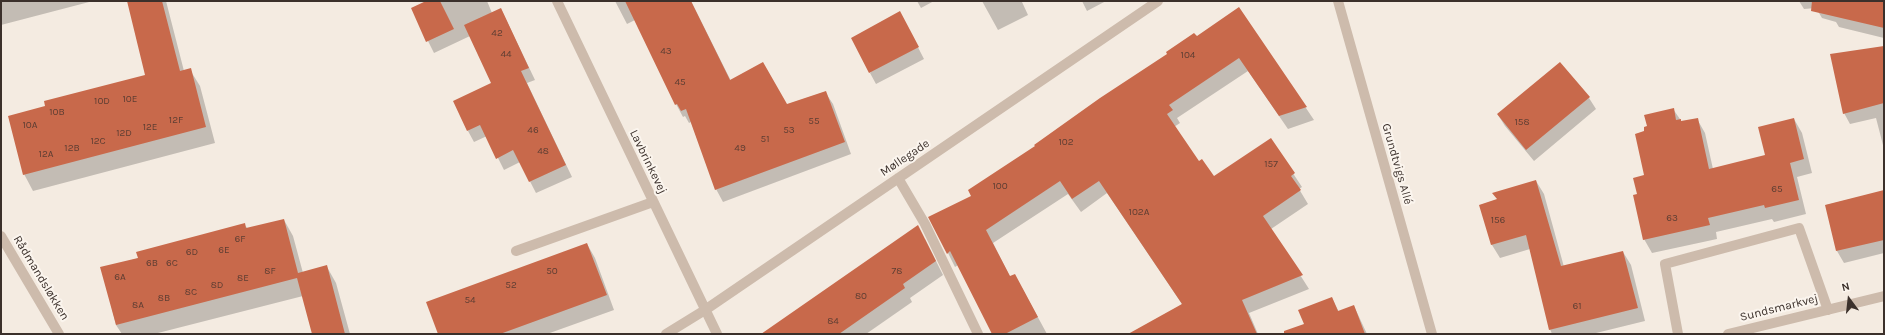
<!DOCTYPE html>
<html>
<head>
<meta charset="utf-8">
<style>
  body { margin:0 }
  #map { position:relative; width:1885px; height:335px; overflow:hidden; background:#f4ebe1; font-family:Karla,sans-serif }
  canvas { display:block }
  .frame { position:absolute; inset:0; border:2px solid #3b302b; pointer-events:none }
  .north { position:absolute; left:1829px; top:279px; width:40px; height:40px; -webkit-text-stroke:3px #fbf5ee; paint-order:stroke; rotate:345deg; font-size:11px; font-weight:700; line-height:16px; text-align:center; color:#3b302b }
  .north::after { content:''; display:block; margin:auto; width:14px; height:18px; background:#3b302b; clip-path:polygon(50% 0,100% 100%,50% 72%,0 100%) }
</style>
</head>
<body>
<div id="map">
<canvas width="1885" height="335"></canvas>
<div class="frame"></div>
<div class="north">N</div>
</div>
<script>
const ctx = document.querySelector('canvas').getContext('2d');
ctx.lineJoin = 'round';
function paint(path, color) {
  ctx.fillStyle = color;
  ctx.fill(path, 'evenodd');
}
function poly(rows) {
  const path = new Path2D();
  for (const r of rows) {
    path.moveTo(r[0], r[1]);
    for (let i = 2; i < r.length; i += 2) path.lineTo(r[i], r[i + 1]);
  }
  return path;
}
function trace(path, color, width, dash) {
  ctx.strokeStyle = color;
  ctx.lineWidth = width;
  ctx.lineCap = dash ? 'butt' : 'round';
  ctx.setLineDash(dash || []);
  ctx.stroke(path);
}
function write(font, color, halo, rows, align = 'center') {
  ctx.font = font + ' Karla,sans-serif';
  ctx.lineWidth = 4;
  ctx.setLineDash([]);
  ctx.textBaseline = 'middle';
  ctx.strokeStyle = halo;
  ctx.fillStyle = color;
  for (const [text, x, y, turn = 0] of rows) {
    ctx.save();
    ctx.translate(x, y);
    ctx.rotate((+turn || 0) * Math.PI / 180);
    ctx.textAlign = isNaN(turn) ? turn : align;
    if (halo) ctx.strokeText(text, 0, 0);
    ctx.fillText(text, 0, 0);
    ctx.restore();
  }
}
const shadow = poly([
  [1,1,93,1,1,25],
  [128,1,166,1,184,71,190,70,200,86,215,143,33,191,24,174,147,75],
  [428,1,487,1,492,13,501,9,535,80,527,83,572,177,536,193,520,162,504,170,487,136,474,142,468,131,493,84,470,36,434,53,412,9],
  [615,1,691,1,731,81,787,106,825,92,833,104,851,154,723,202,716,189,691,122,689,123,685,116,683,117,676,104,635,20,627,24],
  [917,1,934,1,921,8],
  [982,1,1025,1,1022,2,1028,15,998,30],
  [1082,1,1106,1,1087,11],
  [1799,1,1884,1,1884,38,1839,27,1836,22,1822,18,1816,8,1804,9],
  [1239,8,1314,120,1288,129,1248,71,1177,118,1180,123,1174,127,1198,163,1214,178,1271,140,1302,187,1299,189,1308,204,1271,229,1309,289,1249,313,1258,334,1143,334,1182,304,1107,193,1081,212,1068,194,993,243,1010,277,1022,288,1047,334,993,334,958,265,955,267,930,217,973,196,1037,147],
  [906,24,924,59,876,84,870,73],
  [1884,50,1884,149,1876,118,1850,124,1844,113],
  [1589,98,1596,109,1534,161,1505,126,1498,115],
  [1673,109,1682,122,1697,119,1705,133,1713,169,1767,156,1794,119,1802,133,1812,173,1797,177,1806,214,1774,222,1772,219,1716,232,1717,239,1652,253,1644,239,1638,195,1646,176,1646,132],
  [1536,181,1544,194,1564,267,1623,252,1631,265,1645,321,1592,334,1552,334,1550,329,1530,249,1500,258,1492,245,1481,205,1498,200,1494,194],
  [1884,191,1884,253,1844,263,1837,251,1826,205],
  [284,220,293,236,303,273,327,267,336,283,350,334,313,334,303,296,154,334,122,334,116,325,102,268,139,258,244,224,248,229],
  [925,239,943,275,910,298,912,302,866,334,774,334],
  [587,244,595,258,614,310,547,334,439,334],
  [1332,298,1339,312,1354,306,1367,334,1290,334,1305,325]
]);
const building = poly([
  [127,1,162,1,180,71,191,68,206,127,23,175,8,116,45,106,44,101,145,75],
  [426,1,440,1,454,29,426,42,411,8],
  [625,1,691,1,730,80,763,62,787,104,826,91,845,142,715,190,686,109,681,111,677,104,675,105],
  [1812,1,1884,1,1884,28,1811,11],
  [1239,7,1307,107,1279,116,1239,58,1169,105,1173,110,1167,114,1199,161,1202,159,1214,176,1271,138,1295,173,1291,176,1301,190,1263,216,1303,275,1242,300,1257,334,1128,334,1182,304,1099,181,1072,199,1060,181,986,230,1010,276,1015,274,1038,317,1005,334,992,334,950,251,947,254,928,217,971,196,968,190,1035,146,1034,145,1100,98,1167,54,1166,52,1194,33,1197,36],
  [501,8,529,68,521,71,566,165,529,182,513,150,496,159,480,125,467,131,453,101,491,83,464,25],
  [900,11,919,47,869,73,851,38],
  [1884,46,1884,103,1843,114,1830,54],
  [1560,62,1590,97,1526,150,1497,114],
  [1674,108,1676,120,1681,119,1681,121,1698,118,1709,169,1765,155,1758,127,1794,118,1804,159,1790,163,1799,200,1765,208,1764,205,1708,218,1710,225,1643,240,1633,195,1637,194,1633,178,1644,175,1635,134,1644,131,1644,127,1647,126,1644,115],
  [1536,180,1561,266,1623,251,1638,308,1549,330,1526,235,1491,245,1479,205,1497,199,1492,193],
  [1884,190,1884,240,1836,251,1825,205],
  [284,219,298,273,327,265,345,334,312,334,297,278,116,325,100,267,138,258,136,252,245,223,246,228],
  [918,225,936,261,903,284,905,288,839,334,761,334],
  [587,243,607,295,500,334,438,334,426,302],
  [1332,297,1338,311,1354,305,1365,334,1284,334,1284,331,1304,324,1298,310]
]);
const minor = poly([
  [557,1,717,334],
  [1338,1,1432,334],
  [898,178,925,224,978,334],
  [1,236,59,334],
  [516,251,653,202],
  [666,334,705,310,1158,1],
  [1678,334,1665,264,1799,228,1828,310],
  [1728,334,1884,296]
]);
const numberNames = [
  ["42",497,33],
  ["43",666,51],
  ["44",506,54],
  ["104",1188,55],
  ["45",680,82],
  ["10E",130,99],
  ["10D",102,101],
  ["10B",57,112],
  ["12F",176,120],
  ["55",814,121],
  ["158",1522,122],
  ["10A",30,125],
  ["12E",150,127],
  ["46",533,130],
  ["53",789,130],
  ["12D",124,133],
  ["51",765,139],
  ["12C",98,141],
  ["102",1066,142],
  ["12B",72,148],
  ["49",740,148],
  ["48",543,151],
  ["12A",46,154],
  ["157",1271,164],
  ["100",1000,186],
  ["65",1777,189],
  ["102A",1139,212],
  ["63",1672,218],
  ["156",1498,220],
  ["6F",240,239],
  ["6E",224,250],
  ["6D",192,252],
  ["6B",152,263],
  ["6C",172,263],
  ["8F",270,271],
  ["50",552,271],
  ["78",897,271],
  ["6A",120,277],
  ["8E",243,278],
  ["8D",217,285],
  ["52",511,285],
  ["8C",191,292],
  ["80",861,296],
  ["8B",164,298],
  ["54",470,300],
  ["8A",138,305],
  ["61",1577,306],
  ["84",833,321]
];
const streetNames = [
  ["Møllegade",905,158,-34],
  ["Lavbrinkevej",648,162,64],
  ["Grundtvigs Allé",1397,164,74],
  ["Rådmandsløkken",41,278,59],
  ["Sundsmarkvej",1779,308,-14]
];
paint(shadow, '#0003');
paint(building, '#c8694b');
trace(minor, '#cdbbac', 10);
write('10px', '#5e3e33', null, numberNames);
write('12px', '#3b302b', '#fbf5ee', streetNames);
</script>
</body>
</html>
